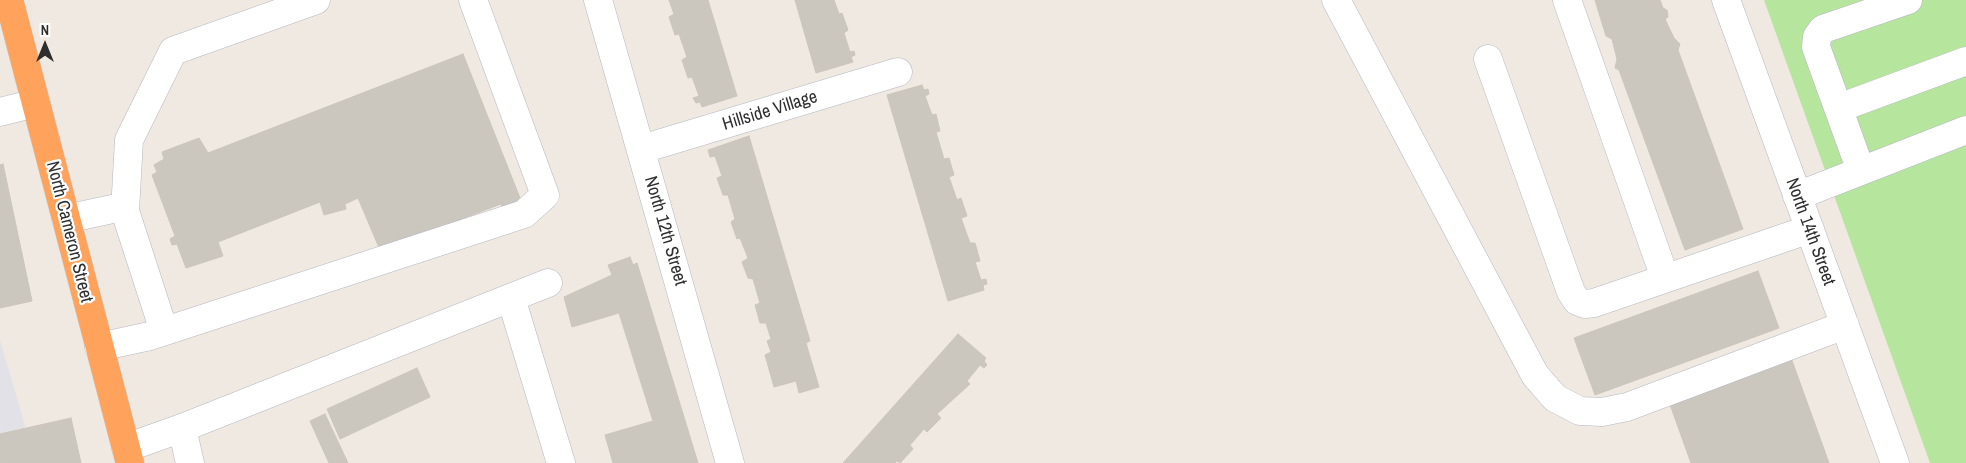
<!DOCTYPE html>
<html>
<head>
<meta charset="utf-8">
<style>
  body { margin:0 }
  #map { position:relative; width:1966px; height:463px; overflow:hidden; background:#efe9e1; font-family:"Archivo Narrow",sans-serif }
  canvas { display:block }
  .north { position:absolute; left:20px; top:20px; width:50px; height:50px; -webkit-text-stroke:4px #fff; paint-order:stroke; rotate:0deg; font-size:14px; font-weight:700; line-height:20px; text-align:center; color:#2e2e2e }
  .north::after { content:''; display:block; margin:auto; width:18px; height:22px; background:#2e2e2e; clip-path:polygon(50% 0,100% 100%,50% 72%,0 100%) }
</style>
</head>
<body>
<div id="map">
<canvas width="1966" height="463"></canvas>
<div class="north">N</div>
</div>
<script>
const ctx = document.querySelector('canvas').getContext('2d');
ctx.lineJoin = 'round';
function paint(path, color) {
  ctx.fillStyle = color;
  ctx.fill(path, 'evenodd');
}
function poly(rows) {
  const path = new Path2D();
  for (const r of rows) {
    path.moveTo(r[0], r[1]);
    for (let i = 2; i < r.length; i += 2) path.lineTo(r[i], r[i + 1]);
  }
  return path;
}
function trace(path, color, width, dash) {
  ctx.strokeStyle = color;
  ctx.lineWidth = width;
  ctx.lineCap = dash ? 'butt' : 'round';
  ctx.setLineDash(dash || []);
  ctx.stroke(path);
}
function write(font, color, halo, rows, align = 'center') {
  ctx.font = font + ' "Archivo Narrow",sans-serif';
  ctx.lineWidth = 4.5;
  ctx.setLineDash([]);
  ctx.textBaseline = 'middle';
  ctx.strokeStyle = halo;
  ctx.fillStyle = color;
  for (const [text, x, y, turn = 0] of rows) {
    ctx.save();
    ctx.translate(x, y);
    ctx.rotate((+turn || 0) * Math.PI / 180);
    ctx.textAlign = isNaN(turn) ? turn : align;
    if (halo) ctx.strokeText(text, 0, 0);
    ctx.fillText(text, 0, 0);
    ctx.restore();
  }
}
const industrial = poly([
  [0,340,36,463,0,463]
]);
const green = poly([
  [1764,0,1966,0,1966,463,1930,463]
]);
const building = poly([
  [669,0,708,0,737,96,702,107,700,102,696,103,693,98,699,96,692,77,688,78,682,60,687,57,679,34,675,35,669,17,674,14,669,0],
  [795,0,834,0,839,14,842,13,848,30,844,33,850,52,854,51,855,55,851,57,853,62,816,73,795,0],
  [1595,0,1660,0,1663,8,1667,10,1668,17,1665,19,1674,38,1680,44,1678,50,1743,229,1685,250,1619,70,1615,68,1617,59,1612,39,1606,36,1595,0],
  [463,54,520,198,518,199,528,224,512,232,501,204,380,250,358,198,345,204,346,209,324,215,320,202,218,242,223,256,186,268,177,244,172,245,170,239,175,236,152,175,157,172,154,165,164,159,162,152,199,138,208,153,463,54],
  [922,85,924,90,928,89,929,94,925,96,932,115,936,114,940,131,936,132,944,159,949,158,954,175,949,177,957,200,961,198,967,216,961,218,970,243,975,243,980,261,975,262,981,280,986,279,987,284,983,285,984,290,948,301,887,95,922,85],
  [749,136,810,341,806,343,819,387,799,393,796,381,774,387,765,355,771,352,767,341,771,339,766,323,760,323,755,305,760,303,753,279,748,278,742,262,748,258,740,238,737,239,731,222,735,219,728,195,723,195,717,178,722,176,715,156,710,157,708,150,749,136],
  [3,164,32,301,0,308,0,165,3,164],
  [630,257,633,265,637,263,698,463,613,463,605,435,653,421,619,313,572,327,564,297,612,275,608,265,630,257],
  [1758,271,1779,328,1595,395,1574,338,1758,271],
  [958,334,986,358,984,361,987,365,984,368,980,365,967,381,970,384,937,414,941,418,927,432,924,429,910,445,913,449,900,463,897,461,895,463,843,463,958,334],
  [1790,355,1829,463,1691,463,1668,399,1790,355],
  [417,368,430,397,340,439,327,409,417,368],
  [325,414,348,463,329,463,310,421,325,414],
  [71,418,81,463,0,463,0,434,71,418]
]);
const minor = poly([
  [598,0,730,463],
  [1336,0,1535,375,1555,398,1580,411,1602,412,1627,407,1845,325],
  [1567,0,1665,278],
  [1726,0,1895,463],
  [1488,59,1571,292,1577,301,1585,304,1594,303,1810,229],
  [1839,108,1966,61],
  [0,112,36,103],
  [642,149,898,72],
  [1861,171,1816,47,1817,37,1823,29,1908,0],
  [1797,196,1966,130],
  [125,211,129,140,173,51,316,0],
  [66,219,117,208,125,211,164,331],
  [511,298,561,463],
  [99,347,150,336,524,214,545,195,473,0],
  [182,428,190,463],
  [126,448,182,428,548,283]
]);
const highway = poly([
  [9,0,130,463]
]);
const streetNames = [
  ["Hillside Village",770,111,-17],
  ["North 12th Street",665,231,74],
  ["North Cameron Street",69,232,76],
  ["North 14th Street",1810,232,70]
];
paint(industrial, '#e3e1e8');
paint(green, '#b6e59e');
paint(building, '#cbc7bf');
trace(building, '#cbc5ba', 1);
trace(minor, '#b4b7c1', 29);
trace(highway, '#c9c9c9', 29);
trace(minor, '#fff', 28);
trace(highway, '#ffa35c', 28);
write('18px', '#2e2e2e', '#fff', streetNames);
</script>
</body>
</html>
